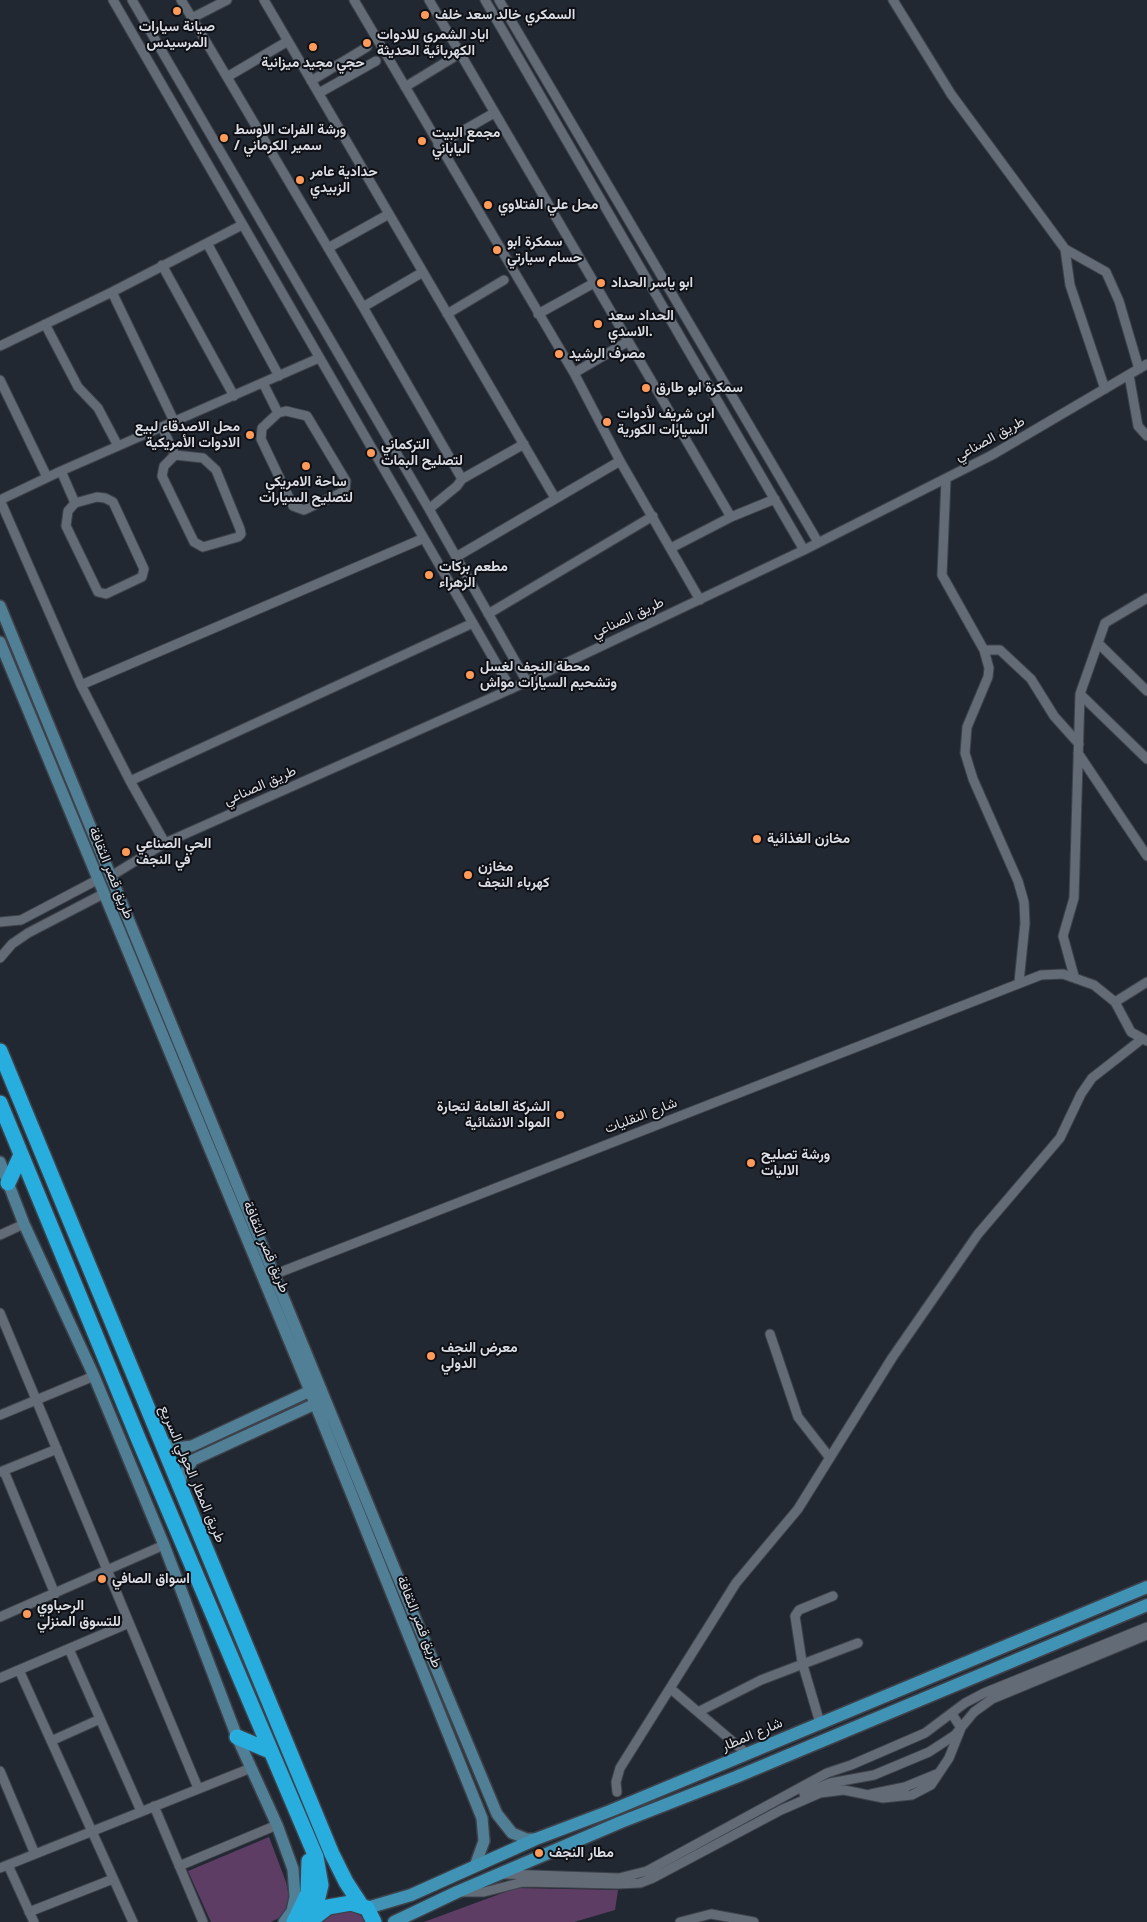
<!DOCTYPE html>
<html>
<head>
<meta charset="utf-8">
<style>
  body { margin:0 }
  canvas { display:block; background:#222832 }
</style>
</head>
<body>
<canvas width="1147" height="1922"></canvas>
<script>
const ctx = document.querySelector('canvas').getContext('2d');
ctx.lineJoin = 'round';
function paint(path, color) {
  ctx.fillStyle = color;
  ctx.fill(path, 'evenodd');
}
function poly(rows) {
  const path = new Path2D();
  for (const r of rows) {
    path.moveTo(r[0], r[1]);
    for (let i = 2; i < r.length; i += 2) path.lineTo(r[i], r[i + 1]);
  }
  return path;
}
function trace(path, color, width, dash) {
  ctx.strokeStyle = color;
  ctx.lineWidth = width;
  ctx.lineCap = dash ? 'butt' : 'round';
  ctx.setLineDash(dash || []);
  ctx.stroke(path);
}
function write(font, color, halo, rows, align = 'center') {
  ctx.font = font + ' "Open Sans",Vazirmatn,sans-serif';
  ctx.lineWidth = 4;
  ctx.setLineDash([]);
  ctx.textBaseline = 'middle';
  ctx.strokeStyle = halo;
  ctx.fillStyle = color;
  for (const [text, x, y, turn = 0] of rows) {
    ctx.save();
    ctx.translate(x, y);
    ctx.rotate((+turn || 0) * Math.PI / 180);
    ctx.textAlign = isNaN(turn) ? turn : align;
    if (halo) ctx.strokeText(text, 0, 0);
    ctx.fillText(text, 0, 0);
    ctx.restore();
  }
}
const green = poly([
  [269,1837,286,1882,292,1911,271,1922,211,1922,188,1871],
  [516,1888,618,1890,615,1910,574,1922,424,1922],
  [346,1911,358,1913,367,1922,319,1922,333,1914]
]);
const street = poly([
  [113,0,511,689],
  [132,0,429,509,527,682],
  [181,0,192,18,227,0],
  [264,0,555,498],
  [354,0,574,373,620,461,700,600],
  [429,0,731,517],
  [485,0,804,550],
  [499,0,818,542],
  [893,0,951,94,1065,249,1070,285,1105,389],
  [192,18,363,307,462,479],
  [227,77,288,41],
  [311,81,367,47],
  [405,87,459,54],
  [319,93,376,61],
  [438,145,494,113],
  [207,243,279,376],
  [328,248,389,214],
  [1065,249,1106,272,1119,301,1139,369],
  [162,265,234,396],
  [363,307,423,272],
  [447,314,504,280],
  [538,314,594,283],
  [45,324,78,387,98,408,118,446],
  [0,346,112,292],
  [574,373,627,342],
  [1129,375,1138,426,1147,436],
  [0,380,47,477],
  [263,383,278,413,262,428,261,439,293,506,304,510,345,491,346,481,307,416,286,411,278,413],
  [174,421,112,292,242,225],
  [162,427,175,455],
  [175,455,203,458,216,470,240,529,241,534,238,537,203,547,194,542,162,476,164,466,175,455],
  [61,471,75,503,68,511,66,526,98,592,106,594,142,577,144,569,113,502,105,498,97,497,75,503],
  [946,479,942,575,984,650,989,668,988,677,967,727,965,753,973,779,1018,881,1024,902,1025,923,1019,982],
  [0,500,81,685,130,781,165,843],
  [0,500,61,471,319,358],
  [429,509,457,486,462,479,524,444],
  [671,548,731,517,775,499],
  [456,557,620,461],
  [488,614,653,516],
  [1098,643,1147,691],
  [984,650,1000,650,1031,679,1054,716,1079,744],
  [81,685,422,539],
  [1080,694,1147,759],
  [1078,753,1147,856],
  [130,781,473,623],
  [111,876,165,843,511,689,804,550,992,455,1147,364],
  [0,922,21,920,97,880],
  [0,958,12,944,28,933,103,894],
  [1074,976,1063,936,1074,898,1080,694,1105,623,1147,598],
  [1115,1002,1147,982],
  [0,1235,24,1224],
  [273,1275,1041,975,1063,974,1094,985,1115,1002,1131,1032,1147,1041],
  [0,1313,198,1788],
  [770,1334,798,1417,830,1458],
  [0,1415,94,1376],
  [4,1471,55,1594],
  [0,1472,57,1449],
  [0,1617,164,1545],
  [69,1649,141,1811],
  [19,1670,133,1922],
  [0,1678,129,1623],
  [671,1689,746,1753],
  [698,1712,761,1680,858,1643],
  [820,1723,802,1662,795,1616,799,1610,833,1596],
  [51,1741,100,1719],
  [0,1771,35,1854],
  [617,1792,616,1782,620,1768,736,1583,798,1509,892,1358,978,1234,1060,1138,1081,1094,1092,1078,1142,1039],
  [804,1794,830,1783,874,1775,929,1752,955,1735,974,1712,992,1699,1147,1635],
  [871,1794,905,1787,939,1773],
  [154,1806,203,1922],
  [8,1865,34,1922],
  [179,1866,277,1825],
  [0,1868,251,1768],
  [504,1874,619,1878,647,1871,827,1773,851,1765,925,1733,965,1703,984,1693,1147,1627],
  [460,1892,484,1892,523,1882,618,1884,640,1883,653,1878,781,1810,820,1793,844,1790,883,1798,912,1795,931,1785,949,1758,961,1728,952,1714],
  [29,1912,113,1879],
  [680,1922,711,1914,754,1922]
]);
const secondary = poly([
  [0,606,395,1570,497,1814,512,1833,527,1839,536,1839],
  [0,642,310,1391,482,1818,484,1841,475,1866],
  [0,1162,24,1224,94,1376,164,1545,237,1737,277,1825,293,1869,295,1897,292,1911,284,1922],
  [162,1442,175,1448,192,1446,310,1391],
  [178,1482,193,1460,315,1404]
]);
const primary = poly([
  [367,1908,411,1895,536,1839,610,1811,1147,1587],
  [394,1922,457,1892,621,1822,736,1777,1147,1605]
]);
const highway = poly([
  [0,1051,332,1854,346,1882,361,1905],
  [0,1103,138,1438,316,1857,321,1885,313,1918],
  [8,1183,21,1155],
  [237,1737,270,1751],
  [310,1921,328,1907,351,1903,367,1908,374,1922],
  [294,1922,308,1893,309,1861]
]);
const markers = [
  [177,11,5,"#ff9b5a"],
  [425,15,5,"#ff9b5a"],
  [367,43,5,"#ff9b5a"],
  [313,47,5,"#ff9b5a"],
  [224,138,5,"#ff9b5a"],
  [422,141,5,"#ff9b5a"],
  [300,180,5,"#ff9b5a"],
  [488,205,5,"#ff9b5a"],
  [497,250,5,"#ff9b5a"],
  [601,283,5,"#ff9b5a"],
  [598,324,5,"#ff9b5a"],
  [559,354,5,"#ff9b5a"],
  [646,388,5,"#ff9b5a"],
  [607,422,5,"#ff9b5a"],
  [250,435,5,"#ff9b5a"],
  [371,453,5,"#ff9b5a"],
  [306,466,5,"#ff9b5a"],
  [429,575,5,"#ff9b5a"],
  [470,675,5,"#ff9b5a"],
  [757,839,5,"#ff9b5a"],
  [126,852,5,"#ff9b5a"],
  [468,875,5,"#ff9b5a"],
  [560,1115,5,"#ff9b5a"],
  [751,1163,5,"#ff9b5a"],
  [431,1356,5,"#ff9b5a"],
  [102,1579,5,"#ff9b5a"],
  [27,1614,5,"#ff9b5a"],
  [539,1853,5,"#ff9b5a"]
];
const poiNames = [
  ["السمكري خالد سعد خلف",435,15],
  ["صيانة سيارات",177,27,"center"],
  ["المرسيدس",177,43,"center"],
  ["اياد الشمري للادوات",377,35],
  ["الكهربائية الحديثة",377,51],
  ["حجي مجيد ميزانية",313,63,"center"],
  ["ورشة الفرات الاوسط",234,130],
  ["/ سمير الكرماني",234,146],
  ["مجمع البيت",432,133],
  ["الياباني",432,149],
  ["حدادية عامر",310,172],
  ["الزبيدي",310,188],
  ["محل علي الفتلاوي",498,205],
  ["سمكرة ابو",507,242],
  ["حسام سيارتي",507,258],
  ["ابو ياسر الحداد",611,283],
  ["الحداد سعد",608,316],
  ["الاسدي.",608,332],
  ["مصرف الرشيد",569,354],
  ["سمكرة ابو طارق",656,388],
  ["ابن شريف لأدوات",617,414],
  ["السيارات الكورية",617,430],
  ["محل الاصدقاء لبيع",240,427,"right"],
  ["الادوات الأمريكية",240,443,"right"],
  ["التركماني",381,445],
  ["لتصليح البمات",381,461],
  ["ساحة الامريكي",306,482,"center"],
  ["لتصليح السيارات",306,498,"center"],
  ["مطعم بركات",439,567],
  ["الزهراء",439,583],
  ["محطة النجف لغسل",480,667],
  ["وتشحيم السيارات مواش",480,683],
  ["مخازن الغذائية",767,839],
  ["الحي الصناعي",136,844],
  ["في النجف",136,860],
  ["مخازن",478,867],
  ["كهرباء النجف",478,883],
  ["الشركة العامة لتجارة",550,1107,"right"],
  ["المواد الانشائية",550,1123,"right"],
  ["ورشة تصليح",761,1155],
  ["الاليات",761,1171],
  ["معرض النجف",441,1348],
  ["الدولي",441,1364],
  ["اسواق الصافي",112,1579],
  ["الرحباوي",37,1606],
  ["للتسوق المنزلي",37,1622],
  ["مطار النجف",549,1853]
];
const streetNames = [
  ["طريق الصناعي",990,439,-29],
  ["طريق الصناعي",628,618,-25],
  ["طريق الصناعي",260,786,-24],
  ["طريق قصر الثقافة",111,873,68],
  ["شارع النقليات",641,1116,-21],
  ["طريق قصر الثقافة",266,1247,67],
  ["طريق المطار الحولي السريع",192,1474,67],
  ["طريق قصر الثقافة",419,1622,68],
  ["شارع المطار",752,1735,-23]
];
paint(green, '#5d3d64');
trace(street, '#3d424a', 11);
trace(secondary, '#3d424a', 14);
trace(primary, '#3d424a', 15);
trace(highway, '#3d424a', 18);
trace(street, '#636b76', 9);
trace(secondary, '#517f96', 11);
trace(primary, '#4093b5', 12);
trace(highway, '#28addf', 15);
for (const [x, y, r, color] of markers) {
  const dot = new Path2D();
  dot.arc(x, y, r, 0, 2 * Math.PI);
  ctx.fillStyle = color;
  ctx.fill(dot);
  trace(dot, '#0e1015', 2);
}
write('bold 14px', '#dbdfe5', '#0e1015', poiNames, 'left');
write('14px', '#dbdfe5', '#0e1015', streetNames);
</script>
</body>
</html>
